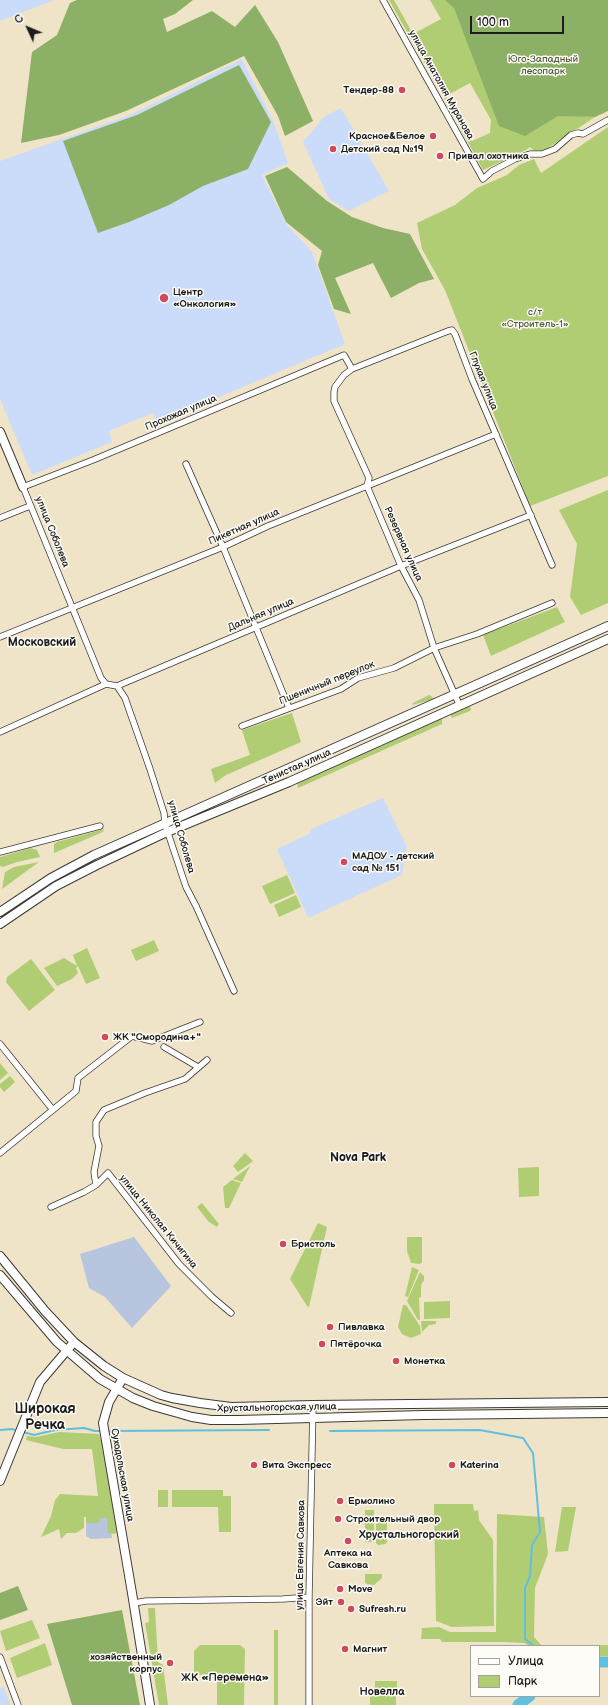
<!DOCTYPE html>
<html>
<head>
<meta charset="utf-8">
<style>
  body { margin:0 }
  #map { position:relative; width:608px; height:1705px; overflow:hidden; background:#f0e4c8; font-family:"Balsamiq Sans",sans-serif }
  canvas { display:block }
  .legend { position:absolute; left:470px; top:1645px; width:130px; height:52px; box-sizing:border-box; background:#fdfcf7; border:1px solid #a3a29f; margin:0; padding:5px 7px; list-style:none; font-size:12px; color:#1c1c1c }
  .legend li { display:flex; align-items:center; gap:8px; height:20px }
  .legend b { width:20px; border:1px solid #a3a29f }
  .north { position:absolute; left:8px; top:8px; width:40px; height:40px; -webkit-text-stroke:3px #fdfcf7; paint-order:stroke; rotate:314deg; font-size:11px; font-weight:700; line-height:16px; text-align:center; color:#1c1c1c }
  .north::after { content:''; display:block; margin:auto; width:14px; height:18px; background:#1c1c1c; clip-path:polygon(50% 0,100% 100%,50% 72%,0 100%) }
  .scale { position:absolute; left:470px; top:16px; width:94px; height:18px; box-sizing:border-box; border:2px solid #1c1c1c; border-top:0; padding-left:5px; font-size:12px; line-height:14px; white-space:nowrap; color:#1c1c1c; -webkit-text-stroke:3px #fdfcf7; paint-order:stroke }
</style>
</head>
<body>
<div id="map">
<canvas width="608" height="1705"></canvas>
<ul class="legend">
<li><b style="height:5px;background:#fff"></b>Улица</li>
<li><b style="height:11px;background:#b0cd73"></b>Парк</li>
</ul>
<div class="north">С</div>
<div class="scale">100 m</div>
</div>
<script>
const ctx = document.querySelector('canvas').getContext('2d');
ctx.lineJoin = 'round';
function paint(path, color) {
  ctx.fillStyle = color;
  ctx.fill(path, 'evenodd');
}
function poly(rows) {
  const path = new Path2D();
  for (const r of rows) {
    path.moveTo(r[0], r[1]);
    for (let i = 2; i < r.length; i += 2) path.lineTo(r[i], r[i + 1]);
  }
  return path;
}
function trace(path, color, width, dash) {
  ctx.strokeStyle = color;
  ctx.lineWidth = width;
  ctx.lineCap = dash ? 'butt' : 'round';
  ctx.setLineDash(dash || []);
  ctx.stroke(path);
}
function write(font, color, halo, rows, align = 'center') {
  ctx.font = font + ' "Balsamiq Sans",sans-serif';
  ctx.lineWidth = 3;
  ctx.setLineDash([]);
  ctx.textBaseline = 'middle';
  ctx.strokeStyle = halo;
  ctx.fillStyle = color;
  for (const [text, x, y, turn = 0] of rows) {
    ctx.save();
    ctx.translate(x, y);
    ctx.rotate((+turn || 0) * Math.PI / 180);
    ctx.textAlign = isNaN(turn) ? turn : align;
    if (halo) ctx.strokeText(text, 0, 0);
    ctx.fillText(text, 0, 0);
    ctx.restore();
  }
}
const built = poly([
  [0,0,54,0,0,21],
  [242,59,274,123,288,163,262,175,287,225,312,252,345,344,157,423,153,413,109,431,112,442,32,475,0,399,0,161,130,115],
  [341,108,389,191,349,211,329,199,303,142,324,117],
  [383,798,407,847,402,875,308,918,277,849,309,834,311,829],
  [4,1687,10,1705,0,1705,0,1688]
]);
const industrial = poly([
  [134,1237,171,1286,132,1328,105,1297,89,1288,80,1254],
  [86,1503,107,1504,112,1538,91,1539,86,1536]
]);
const green = poly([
  [389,0,394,0,413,34,441,19,430,0,608,0,585,117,595,117,545,150,534,151,530,147,526,150,483,170,458,124,461,122,472,141,490,133,491,120,470,83,446,96,456,114,454,115],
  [608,127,608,476,530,506,445,290,422,249,417,223,455,205,477,188,507,175,519,165,534,159,541,173],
  [608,490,608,603,581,615,570,597,577,544,559,510],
  [557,607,565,622,491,656,483,635],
  [429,695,435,699,412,705,413,703],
  [468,703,471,709,470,711,452,718,449,712],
  [292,713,301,742,226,775,215,783,211,769,250,755,242,730],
  [442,715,442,724,298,788,297,781],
  [104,829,103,832,54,853,54,844,57,842],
  [31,848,37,850,40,857,17,862,3,867,0,866,0,857],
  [39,862,2,889,5,872,14,867],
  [287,875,295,893,270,904,262,886],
  [296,895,301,907,279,917,274,905],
  [154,940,159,951,136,961,131,950],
  [87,948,100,978,86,984,78,966,76,968,78,973,72,979,57,986,44,968,64,958,77,966,73,955],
  [31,959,55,990,29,1011,6,982,7,977],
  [0,1063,8,1073,0,1080],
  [10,1076,15,1082,4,1092,0,1087,0,1084],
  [245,1153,253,1161,238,1172,233,1166],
  [250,1166,242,1182,233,1179],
  [539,1167,539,1196,519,1197,518,1168],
  [232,1180,241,1183,229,1208,225,1208,223,1187],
  [202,1203,219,1224,217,1227,209,1222,197,1207],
  [318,1223,327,1227,309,1307,307,1306,290,1279],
  [407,1237,422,1237,422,1262,420,1264,411,1263,407,1251],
  [412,1267,419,1270,408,1297,405,1296],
  [420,1272,424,1276,424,1280,421,1285,421,1297,419,1298,420,1320,418,1320,407,1301],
  [450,1301,450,1318,424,1319,424,1302],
  [403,1305,406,1305,420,1326,421,1334,411,1338,402,1334,398,1327],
  [421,1321,436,1321,436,1324,429,1325,422,1332],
  [59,1432,99,1434,102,1443,117,1531,115,1534,108,1533,107,1518,100,1518,99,1523,86,1523,86,1517,84,1517,84,1528,76,1533,67,1533,61,1539,59,1529,41,1537,51,1516,55,1500,60,1494,98,1496,92,1449,63,1449,26,1440,27,1436,36,1437],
  [158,1490,168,1490,168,1507,158,1507],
  [172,1490,223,1490,223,1496,231,1496,231,1532,219,1532,218,1507,172,1507],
  [434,1504,473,1504,474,1511,478,1510,479,1520,493,1540,494,1626,452,1627,436,1621],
  [562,1507,576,1507,568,1551,555,1552],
  [365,1510,374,1510,374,1542,365,1542],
  [497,1514,544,1517,548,1554,535,1588,534,1637,542,1646,530,1646,524,1643,503,1642,442,1642,440,1639,421,1639,422,1628,439,1627,450,1632,496,1632],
  [378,1519,385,1519,387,1520,387,1543,385,1544,378,1545,376,1543,376,1521],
  [365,1574,382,1574,382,1578,374,1585,367,1584,365,1583],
  [148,1608,155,1608,158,1662,163,1665,168,1705,159,1705,145,1623,149,1622],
  [32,1620,40,1638,6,1651,0,1631],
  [274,1630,278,1630,278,1705,274,1705],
  [45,1643,52,1665,17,1678,10,1658],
  [200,1645,240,1645,245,1649,244,1705,217,1705,217,1674,197,1675,194,1672,194,1651],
  [608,1645,608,1656,599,1656,599,1646,559,1646],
  [375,1681,397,1681,397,1693,375,1693],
  [370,1696,396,1696,396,1705,370,1705]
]);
const forest = poly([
  [77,0,193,0,175,14,163,19,167,32,212,11,235,27,255,5,278,42,313,121,285,136,278,116,244,56,126,111,59,135,21,143,32,52,57,35,70,3],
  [445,0,608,0,608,111,595,117,558,116,525,136,499,126,454,8],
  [239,65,271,122,248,169,203,186,169,205,129,222,98,233,63,141,137,115],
  [287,167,327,201,352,217,383,228,410,234,434,279,419,283,391,298,373,263,335,278,351,314,334,309,318,265,322,251,286,222,265,176],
  [18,1586,28,1610,0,1620,0,1593],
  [122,1610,140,1705,72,1705,47,1624]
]);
const stream = poly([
  [0,1430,12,1429,19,1431],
  [107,1431,269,1430],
  [330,1431,480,1430,523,1438,533,1453,540,1532,532,1545,530,1576,525,1588,525,1639,534,1646],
  [23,1432,34,1435,55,1430,84,1428,95,1431,103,1431]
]);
const river = poly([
  [599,1662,608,1662],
  [518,1705,530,1696]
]);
const street = poly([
  [383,0,483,179,492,171,515,159,530,154,542,154,555,149,571,135,578,133,583,134,608,120],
  [186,464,223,547,289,708],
  [0,518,30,506],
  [0,637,223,547,268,526,496,434],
  [106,684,101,678,23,487,93,460,344,355,352,369],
  [117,686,125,698,150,769,164,813,165,824,186,887,196,906,234,991],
  [459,704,434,648,419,600,401,566,367,486,369,478,334,401,334,392,335,387,344,375,352,369,448,331,452,330,455,334,472,379,552,565],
  [242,726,341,689,358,678,394,668,434,648,477,634,552,603],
  [0,732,106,684,117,686,401,566,531,515],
  [0,852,100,826],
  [0,1044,53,1110],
  [164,1047,198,1067],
  [0,1153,76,1091,78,1078,132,1036,152,1041,200,1022],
  [96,1185,94,1172,99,1146,96,1136,96,1122,104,1110,145,1093,185,1079,207,1060],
  [51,1207,84,1192,96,1185,108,1173,179,1264,212,1297,231,1313],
  [134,1603,146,1601,283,1599,309,1597],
  [0,1657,18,1705],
  [309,1705,309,1597,313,1405]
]);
const secondary = poly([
  [0,432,23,487],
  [0,912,51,878,94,855,608,626],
  [0,924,56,886,97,865,167,832,289,782,608,639],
  [0,1256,45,1311,74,1342,104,1366,123,1378,161,1395,172,1398,200,1403,231,1407,313,1405,608,1402],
  [0,1275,57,1342,100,1379,133,1398,153,1406,192,1417,211,1420,239,1420,423,1415,608,1413],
  [123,1378,109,1402,103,1423,132,1593,150,1705],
  [0,1481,40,1382,74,1342]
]);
const markers = [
  [402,90,4,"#d1495b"],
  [433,136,4,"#d1495b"],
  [333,149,4,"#d1495b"],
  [440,156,4,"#d1495b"],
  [164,298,5,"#d1495b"],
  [344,862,4,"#d1495b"],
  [105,1037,4,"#d1495b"],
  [283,1244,4,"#d1495b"],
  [330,1327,4,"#d1495b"],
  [322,1344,4,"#d1495b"],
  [396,1361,4,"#d1495b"],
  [254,1465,4,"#d1495b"],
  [452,1465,4,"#d1495b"],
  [340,1501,4,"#d1495b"],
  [338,1519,4,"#d1495b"],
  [348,1541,4,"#d1495b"],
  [340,1589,4,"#d1495b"],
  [341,1602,4,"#d1495b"],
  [351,1609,4,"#d1495b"],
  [345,1649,4,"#d1495b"],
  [170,1663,4,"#d1495b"]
];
const parkNames = [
  ["Юго-Западный",543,59],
  ["лесопарк",543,71],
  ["с/т",535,312],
  ["«Строитель-1»",535,324]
];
const streetNames = [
  ["улица Анатолия Муранова",441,85,61],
  ["Глухая улица",483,381,68],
  ["Прохожая улица",181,413,-23],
  ["Пикетная улица",244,527,-24],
  ["улица Соболева",52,532,68],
  ["Резервная улица",403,544,66],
  ["Дальняя улица",261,615,-23],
  ["Пшеничный переулок",327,683,-22],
  ["Тенистая улица",297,767,-24],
  ["улица Соболева",181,837,74],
  ["улица Николая Кичигина",158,1222,51],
  ["Хрустальногорская улица",277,1408,-1],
  ["Суходольская улица",122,1475,80],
  ["улица Евгения Савкова",301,1555,-89]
];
const poiNames = [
  ["Тендер-88",394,90,"right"],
  ["Красное&Белое",425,136,"right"],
  ["Детский сад №19",341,149],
  ["Привал охотника",448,156],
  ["Центр",173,292],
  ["«Онкология»",173,304],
  ["МАДОУ - детский",352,856],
  ["сад № 151",352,868],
  ["ЖК \"Смородина+\"",113,1037],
  ["Бристоль",291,1244],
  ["Пивлавка",338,1327],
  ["Пятёрочка",330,1344],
  ["Монетка",404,1361],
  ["Вита Экспресс",262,1465],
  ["Katerina",460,1465],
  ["Ермолино",348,1501],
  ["Строительный двор",346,1519],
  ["Аптека на",348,1553,"center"],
  ["Савкова",348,1565,"center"],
  ["Move",348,1589],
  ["Эйт",333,1602,"right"],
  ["Sufresh.ru",359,1609],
  ["Магнит",353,1649],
  ["хозяйственный",162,1657,"right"],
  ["корпус",162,1669,"right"]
];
const neighbourhoodNames = [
  ["Хрустальногорский",409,1535],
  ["ЖК «Перемена»",225,1678],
  ["Новелла",382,1692]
];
const quarterNames = [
  ["Московский",42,643],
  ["Nova Park",358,1158]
];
const districtNames = [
  ["Широкая",45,1409],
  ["Речка",45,1425]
];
paint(built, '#cadcf9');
paint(industrial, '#b7c5de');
paint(green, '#b0cd73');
paint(forest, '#8cb065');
trace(stream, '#60bfde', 2);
trace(river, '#60bfde', 11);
trace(street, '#3c3a36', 7);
trace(secondary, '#3c3a36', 10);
trace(street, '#fff', 5.5);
trace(secondary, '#fff', 8);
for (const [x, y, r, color] of markers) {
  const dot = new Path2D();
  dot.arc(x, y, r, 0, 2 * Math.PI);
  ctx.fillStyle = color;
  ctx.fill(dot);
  trace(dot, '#fdfcf7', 1.5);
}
write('10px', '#505a3a', '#fdfcf7', parkNames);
write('10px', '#1c1c1c', '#fdfcf7', streetNames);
write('bold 10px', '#1c1c1c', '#fdfcf7', poiNames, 'left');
write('bold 11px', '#1c1c1c', '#fdfcf7', neighbourhoodNames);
write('bold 12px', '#1c1c1c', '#fdfcf7', quarterNames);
write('bold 14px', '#1c1c1c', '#fdfcf7', districtNames);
</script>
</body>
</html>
